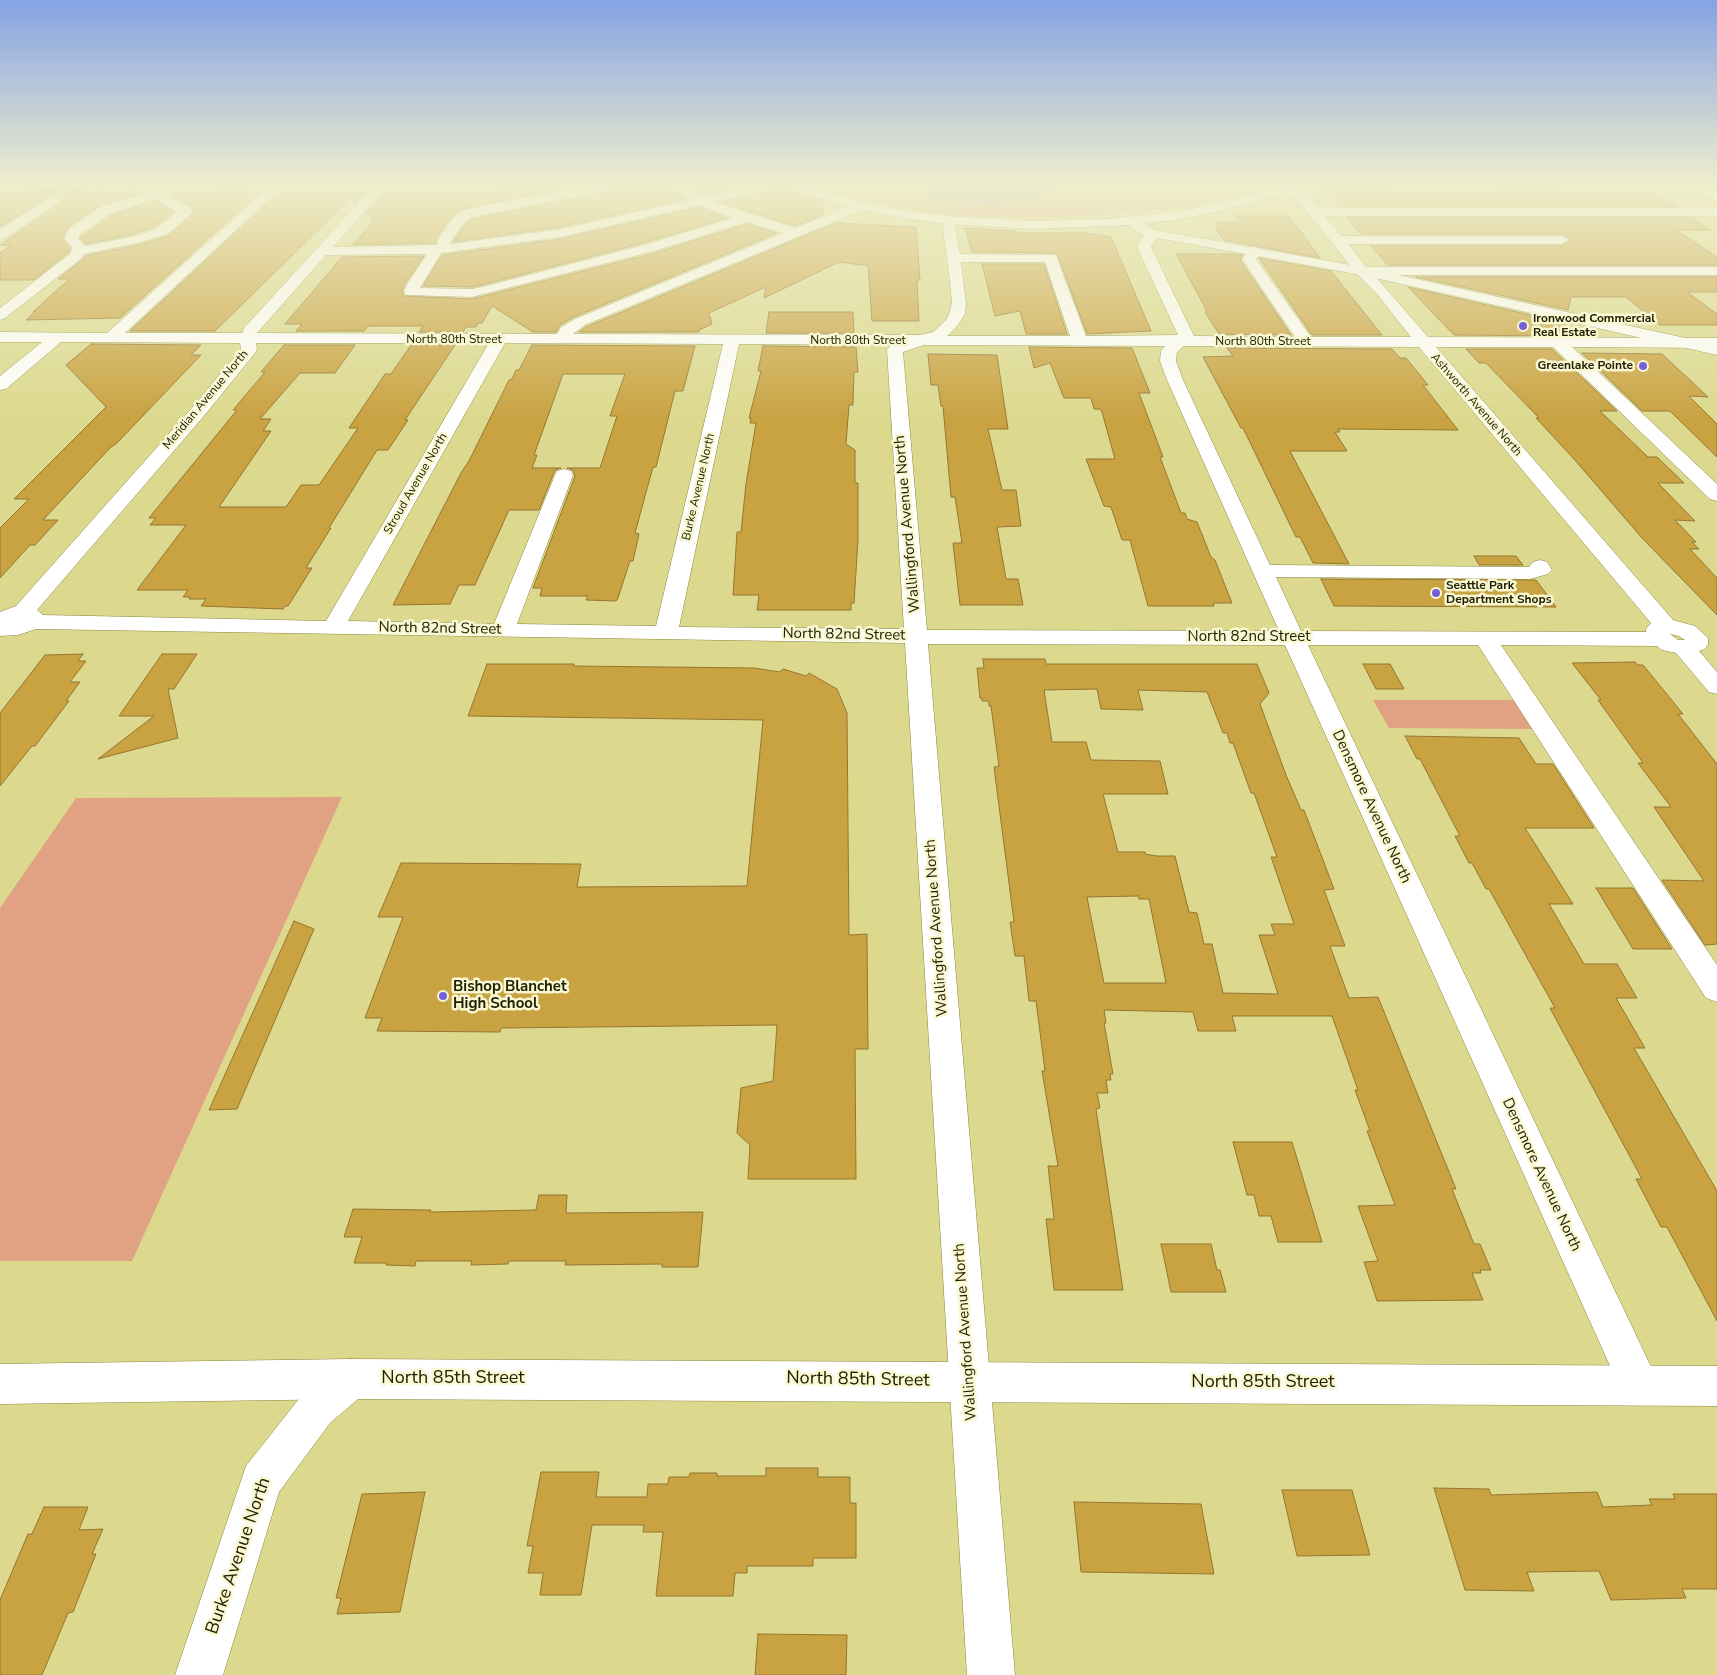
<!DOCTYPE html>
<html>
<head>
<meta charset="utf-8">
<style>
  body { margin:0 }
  canvas { display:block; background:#dcd98e }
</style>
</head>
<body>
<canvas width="1717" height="1675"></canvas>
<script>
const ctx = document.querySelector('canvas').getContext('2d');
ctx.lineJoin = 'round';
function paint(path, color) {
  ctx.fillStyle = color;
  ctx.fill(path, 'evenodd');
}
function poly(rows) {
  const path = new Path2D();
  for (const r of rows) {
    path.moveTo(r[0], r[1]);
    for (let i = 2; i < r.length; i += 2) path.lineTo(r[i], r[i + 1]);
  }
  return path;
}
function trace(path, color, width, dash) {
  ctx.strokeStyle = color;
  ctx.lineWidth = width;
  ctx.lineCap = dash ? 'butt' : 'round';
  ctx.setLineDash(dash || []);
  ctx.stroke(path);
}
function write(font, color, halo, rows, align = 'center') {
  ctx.font = font + ' "Nunito Sans",sans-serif';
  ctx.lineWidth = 5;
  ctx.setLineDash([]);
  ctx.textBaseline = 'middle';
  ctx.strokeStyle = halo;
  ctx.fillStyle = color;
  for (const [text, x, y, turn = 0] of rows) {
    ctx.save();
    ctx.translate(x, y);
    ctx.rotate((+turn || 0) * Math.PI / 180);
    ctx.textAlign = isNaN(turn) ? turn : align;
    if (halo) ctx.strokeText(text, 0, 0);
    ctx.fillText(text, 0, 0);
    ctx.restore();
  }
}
const green = poly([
  [820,186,1260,186,1208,202,1158,211,1083,216,1027,218,966,216,929,212,871,201],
  [1373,700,1514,700,1533,729,1389,728],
  [342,797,132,1261,0,1261,0,908,76,798]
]);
const water = poly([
  [1045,186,1056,186,1057,189,1042,195,1016,197,996,203,974,201,955,202,934,197,929,192,942,187,970,189,985,192,1001,187,1045,186]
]);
const building = poly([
  [497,186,579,186,462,209,452,216,435,240,436,243,353,245,374,220,366,212,385,192,505,192,497,186],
  [616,186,666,186,685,199,561,227,453,242,465,224,473,219,608,192,616,186],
  [687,186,742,186,704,195,687,186],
  [774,186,788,186,791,191,822,200,823,215,795,226,721,202,770,191,774,186],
  [1322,186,1393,186,1397,193,1504,193,1496,186,1556,186,1565,193,1655,193,1675,206,1340,206,1322,186],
  [9,190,130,191,146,192,100,205,68,227,62,238,70,248,69,252,34,280,0,280,0,253,11,245,0,245,58,205,61,200,52,194,3,225,0,225,0,196,9,190],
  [215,190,261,191,120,318,26,320,36,311,33,312,69,279,58,279,83,259,85,256,138,245,168,236,192,215,194,210,192,206,173,197,169,193,170,192,213,192,215,190],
  [279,192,366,192,356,203,351,198,215,331,130,331,279,192],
  [156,200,174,212,156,226,134,234,86,244,80,238,112,215,156,200],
  [700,207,727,218,643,243,486,284,472,287,423,286,442,255,561,239,700,207],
  [1235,216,1289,216,1320,258,1224,240,1215,228,1220,228,1215,222,1239,222,1235,216],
  [1347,218,1692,218,1711,230,1676,230,1717,257,1717,265,1388,265,1371,246,1562,246,1571,239,1562,234,1361,234,1347,218],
  [836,223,916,227,920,280,917,280,919,321,872,321,868,266,839,262,764,298,766,287,709,313,712,324,699,330,699,332,579,332,586,327,836,223],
  [747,224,777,233,574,317,560,325,556,332,533,332,492,306,482,323,478,323,476,327,466,327,463,332,419,332,423,326,369,326,364,331,296,331,302,324,285,324,342,257,424,256,404,285,402,291,404,296,472,299,655,253,747,224],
  [965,228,1016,231,1017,233,1086,233,1111,237,1151,331,1087,334,1057,253,972,252,965,228],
  [1176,254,1233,254,1243,255,1240,260,1291,335,1219,334,1205,312,1207,311,1176,254],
  [1259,258,1331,271,1382,335,1312,335,1259,258],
  [982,264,1044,264,1067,334,1026,334,1020,311,995,316,982,264],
  [1416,277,1717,277,1717,292,1687,292,1717,314,1717,325,1660,325,1626,297,1571,297,1568,310,1416,277],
  [1408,287,1565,323,1562,336,1454,335,1408,287],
  [769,312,853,312,854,333,766,333,769,312],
  [91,344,201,345,191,355,201,355,117,443,110,448,43,520,58,520,35,545,30,545,0,578,0,528,29,499,14,499,106,407,66,365,91,344],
  [284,345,355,345,335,373,300,373,260,419,271,419,263,431,271,431,219,507,286,507,301,485,319,485,358,428,349,428,385,374,391,374,411,345,455,345,405,420,408,420,388,450,377,450,329,528,331,528,306,568,312,568,288,606,285,606,283,609,201,606,206,599,189,599,190,597,183,597,188,590,137,590,186,525,150,525,156,518,149,518,237,410,233,410,265,372,261,372,284,345],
  [532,345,695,346,683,391,675,391,656,467,653,467,635,533,639,534,633,561,630,561,618,598,616,601,586,600,588,596,540,596,542,588,533,588,575,476,573,470,567,468,600,468,617,416,610,416,625,374,563,374,534,455,537,455,532,468,561,468,555,470,539,510,509,510,475,585,459,585,450,604,393,605,461,473,469,461,509,380,512,379,516,370,519,370,532,345],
  [763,346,856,347,858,372,854,372,853,405,849,405,846,444,855,450,855,483,858,483,858,540,854,603,851,603,851,610,757,610,759,595,733,595,737,532,741,532,746,484,756,423,750,423,751,418,749,418,761,371,758,371,763,346],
  [1029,347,1132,348,1150,393,1139,393,1163,457,1160,457,1181,513,1185,513,1187,519,1197,522,1211,557,1215,560,1232,603,1213,603,1214,606,1148,606,1130,540,1122,540,1111,507,1104,506,1086,459,1115,459,1102,412,1100,409,1094,409,1091,398,1064,398,1050,363,1034,368,1029,347],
  [1227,348,1392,349,1400,358,1406,358,1428,385,1423,385,1458,430,1338,429,1340,432,1335,432,1347,451,1290,451,1349,564,1313,563,1300,537,1296,537,1243,428,1241,428,1203,357,1233,356,1227,348],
  [1466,349,1552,349,1617,411,1600,411,1648,457,1657,457,1684,483,1658,483,1695,521,1675,520,1696,542,1692,542,1699,549,1690,549,1717,578,1717,615,1642,538,1574,459,1536,418,1539,418,1486,363,1479,363,1466,349],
  [1582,353,1662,354,1708,397,1689,396,1717,424,1717,457,1670,411,1642,411,1582,353],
  [928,354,997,355,1008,429,988,429,1002,490,1016,490,1021,526,997,527,1006,579,1018,579,1023,605,960,605,953,543,962,543,955,497,951,497,943,406,941,406,938,385,931,385,928,354],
  [1474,556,1516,556,1523,565,1479,565,1474,556],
  [1321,579,1536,580,1556,607,1334,606,1321,579],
  [83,654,78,661,86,661,70,682,80,682,66,701,69,701,35,746,32,746,0,786,0,713,45,655,83,654],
  [162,654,197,654,174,689,168,689,178,738,98,759,154,716,119,716,162,654],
  [983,659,1045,659,1046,664,1257,664,1269,693,1260,704,1286,775,1301,810,1304,810,1334,889,1324,890,1345,946,1330,946,1349,998,1378,997,1456,1189,1452,1189,1474,1244,1480,1244,1491,1270,1480,1270,1481,1273,1472,1273,1483,1300,1377,1301,1364,1262,1378,1261,1358,1206,1395,1205,1367,1131,1370,1131,1355,1090,1358,1090,1332,1016,1232,1016,1236,1031,1198,1031,1193,1012,1104,1010,1106,1023,1104,1023,1113,1074,1110,1074,1111,1080,1106,1080,1108,1093,1097,1093,1100,1108,1096,1109,1123,1290,1054,1290,1046,1219,1054,1219,1048,1166,1058,1166,1042,1071,1045,1071,1036,1001,1029,1001,1024,956,1015,956,1010,922,1014,922,994,767,999,766,991,706,989,706,989,701,982,701,982,698,980,698,977,668,984,668,983,659],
  [1097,689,1101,709,1143,710,1138,690,1207,692,1223,733,1227,733,1230,743,1233,743,1251,793,1254,793,1277,857,1271,857,1294,924,1271,924,1275,935,1259,935,1278,994,1223,993,1212,944,1204,944,1197,913,1189,912,1175,856,1157,856,1145,854,1145,852,1118,852,1103,794,1168,794,1160,761,1091,760,1086,742,1052,742,1044,690,1097,689],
  [1138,896,1139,899,1149,899,1166,983,1104,983,1087,897,1138,896],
  [1635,662,1638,665,1643,665,1683,714,1678,714,1717,764,1717,944,1705,945,1662,880,1704,881,1654,807,1671,807,1638,763,1643,763,1598,700,1601,700,1572,663,1635,662],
  [487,664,574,664,574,666,754,668,780,672,783,669,806,676,809,673,837,689,847,713,849,935,867,934,868,1049,855,1049,856,1179,748,1179,750,1145,737,1133,741,1088,773,1081,777,1025,501,1028,500,1032,377,1031,382,1018,365,1018,403,917,378,917,401,863,581,864,577,887,747,886,763,720,468,716,487,664],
  [1363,664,1390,664,1404,689,1376,689,1363,664],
  [1405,736,1519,738,1536,764,1553,764,1594,828,1525,828,1573,904,1549,904,1584,964,1617,964,1637,998,1616,998,1645,1048,1634,1048,1717,1191,1717,1321,1667,1227,1661,1227,1636,1179,1642,1179,1550,1008,1555,1008,1489,889,1486,889,1472,863,1469,863,1455,836,1460,836,1420,759,1417,759,1405,736],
  [1596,888,1633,888,1672,949,1633,949,1596,888],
  [294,921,314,929,237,1109,209,1110,294,921],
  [1233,1142,1292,1142,1322,1242,1278,1242,1271,1216,1259,1216,1254,1195,1247,1195,1233,1142],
  [539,1195,567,1195,566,1213,703,1212,698,1267,662,1267,662,1264,565,1265,566,1261,509,1261,508,1264,471,1265,472,1261,416,1261,415,1266,386,1265,386,1263,354,1263,362,1237,344,1237,353,1209,431,1210,430,1212,536,1210,539,1195],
  [1161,1244,1211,1244,1217,1270,1220,1270,1226,1292,1171,1292,1161,1244],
  [766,1468,818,1468,818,1477,850,1477,850,1503,856,1503,856,1558,813,1558,813,1566,747,1566,747,1573,735,1573,733,1596,656,1596,663,1532,643,1532,644,1525,592,1525,581,1595,540,1595,543,1573,528,1573,533,1546,527,1546,541,1472,599,1472,596,1497,647,1497,648,1484,668,1484,669,1477,689,1477,690,1473,717,1473,717,1476,766,1476,766,1468],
  [1434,1488,1489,1489,1491,1495,1597,1492,1603,1507,1652,1505,1649,1499,1675,1499,1673,1494,1717,1494,1717,1589,1682,1589,1686,1598,1611,1600,1599,1571,1527,1572,1534,1591,1465,1590,1434,1488],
  [1282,1490,1352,1490,1370,1555,1297,1556,1282,1490],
  [425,1492,400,1612,337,1614,341,1598,336,1598,362,1494,425,1492],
  [1074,1502,1201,1504,1214,1574,1081,1572,1074,1502],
  [44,1507,88,1507,79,1530,103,1529,92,1554,96,1554,73,1612,68,1613,42,1675,0,1675,0,1600,28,1534,32,1534,44,1507],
  [758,1634,847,1635,846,1675,755,1675,758,1634]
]);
const minor = poly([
  [161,186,175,186,166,193,172,199,191,208,192,211,191,214,167,234,138,243,84,254,82,258,5,318,0,320,0,308,71,253,72,247,64,238,69,229,101,207,146,194,161,186],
  [157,198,164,205,177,212,157,228,135,236,85,246,78,238,80,234,111,213,157,198],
  [270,186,283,186,125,333,242,333,244,328,374,186,387,186,333,247,438,245,437,241,439,238,454,217,462,211,485,205,589,186,614,186,608,190,472,217,464,223,451,241,451,244,561,229,690,200,668,186,683,186,704,197,750,186,772,186,770,189,714,202,795,228,857,203,865,203,867,206,865,209,585,325,573,334,921,335,933,332,946,320,949,314,952,303,950,282,942,220,948,216,954,220,960,254,1056,255,1086,336,1178,335,1137,247,1147,230,1152,229,1159,233,1151,247,1194,336,1295,337,1242,259,1251,248,1256,247,1263,251,1256,259,1311,337,1411,337,1377,294,1357,274,1297,199,1280,193,1278,190,1280,187,1284,186,1305,193,1319,208,1717,208,1717,216,1325,216,1341,236,1562,236,1569,240,1562,244,1348,244,1366,267,1717,267,1717,275,1374,275,1428,337,1717,338,1717,348,1572,347,1717,484,1717,501,1710,499,1553,347,1436,347,1673,620,1695,626,1708,638,1708,644,1705,649,1699,651,1717,672,1717,694,1709,692,1676,653,1662,650,1657,646,1501,645,1717,965,1717,1002,1706,998,1478,645,1308,645,1653,1371,1659,1385,1653,1399,1639,1405,1625,1399,1285,645,928,644,1015,1675,967,1675,905,643,36,629,18,635,0,636,0,612,16,606,191,409,241,349,240,343,61,342,6,389,0,390,0,376,42,342,0,342,0,332,107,333,270,186],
  [700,205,733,218,644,245,486,286,472,289,420,288,441,253,561,237,700,205],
  [747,222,783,233,575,319,561,327,557,334,257,333,326,255,427,254,406,286,404,292,406,295,472,297,654,251,747,222],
  [961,262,1045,262,1070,336,947,336,958,325,965,314,966,303,961,262],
  [256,343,489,343,326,621,43,615,37,610,203,417,255,353,257,350,256,343],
  [505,343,723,344,656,626,517,624,573,475,571,471,564,469,557,471,555,475,494,624,348,621,505,343],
  [739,344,892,345,887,349,904,629,679,627,739,344],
  [924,345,1165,346,1161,351,1160,361,1167,380,1279,631,927,630,903,352,924,345],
  [1184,346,1419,347,1651,623,1646,629,1646,632,1301,631,1276,577,1530,579,1548,574,1552,570,1547,562,1540,560,1533,562,1529,567,1270,565,1183,380,1176,361,1177,352,1184,346],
  [1670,634,1679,636,1685,640,1678,640,1670,634],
  [1691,186,1706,186,1717,193,1717,202,1691,186],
  [53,196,59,200,57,203,5,238,0,239,0,229,53,196],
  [351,1359,365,1365,371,1379,365,1393,330,1423,279,1492,223,1675,175,1675,246,1466,302,1395,337,1365,351,1359]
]);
const major = poly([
  [790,186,808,186,853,200,909,211,948,216,1032,221,1107,219,1175,212,1219,203,1283,186,1303,186,1301,189,1220,211,1175,220,1143,223,1155,230,1362,267,1717,345,1717,355,1362,275,1152,237,1137,232,1129,225,1032,229,948,224,909,219,850,207,792,189,790,186],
  [351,1359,1717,1366,1717,1406,351,1399,0,1404,0,1364,351,1359]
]);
const markers = [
  [1523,326,5,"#735fd9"],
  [1643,366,5,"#735fd9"],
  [1436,593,5,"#735fd9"],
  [443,996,5,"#735fd9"]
];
const farPoinames = [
  ["Ironwood Commercial",1533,319],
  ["Real Estate",1533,333],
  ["Greenlake Pointe",1633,366,"right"],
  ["Seattle Park",1446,586],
  ["Department Shops",1446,600]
];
const farStreetnames = [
  ["North 80th Street",454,340],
  ["North 80th Street",858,341],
  ["North 80th Street",1263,342],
  ["Meridian Avenue North",206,400,-50],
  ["Ashworth Avenue North",1476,405,49],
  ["Stroud Avenue North",416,484,-60],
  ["Burke Avenue North",699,487,-77]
];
const streetNames = [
  ["Wallingford Avenue North",908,524,-95],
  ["North 82nd Street",440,629,1],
  ["North 82nd Street",844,635,1],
  ["North 82nd Street",1249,637],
  ["Densmore Avenue North",1371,807,65],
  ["Wallingford Avenue North",937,928,-94],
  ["Densmore Avenue North",1541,1175,65],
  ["Wallingford Avenue North",966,1332,-94]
];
const poiNames = [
  ["Bishop Blanchet",453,987],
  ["High School",453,1004]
];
const nearStreetnames = [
  ["North 85th Street",453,1379],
  ["North 85th Street",858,1380,1],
  ["North 85th Street",1263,1383],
  ["Burke Avenue North",239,1556,-71]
];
paint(green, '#e1a183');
paint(water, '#918add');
trace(water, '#706a9b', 1);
paint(building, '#c9a241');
trace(building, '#94772f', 1);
trace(minor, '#8a873d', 1);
trace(major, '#8a873d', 1);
paint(minor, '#fff');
paint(major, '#fff');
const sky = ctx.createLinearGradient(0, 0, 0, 420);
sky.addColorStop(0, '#85a3e4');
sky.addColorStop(0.44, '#efeecc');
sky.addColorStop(1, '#efeecc00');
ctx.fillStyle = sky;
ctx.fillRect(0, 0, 1717, 420);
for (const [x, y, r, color] of markers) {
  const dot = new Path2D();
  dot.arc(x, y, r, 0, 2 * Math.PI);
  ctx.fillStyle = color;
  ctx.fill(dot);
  trace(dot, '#f9f8d3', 2);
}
write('bold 12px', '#222002', '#f9f8d3', farPoinames, 'left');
write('12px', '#222002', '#f9f8d3', farStreetnames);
write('15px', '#222002', '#f9f8d3', streetNames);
write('bold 15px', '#222002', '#f9f8d3', poiNames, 'left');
write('18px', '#222002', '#f9f8d3', nearStreetnames);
</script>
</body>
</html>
